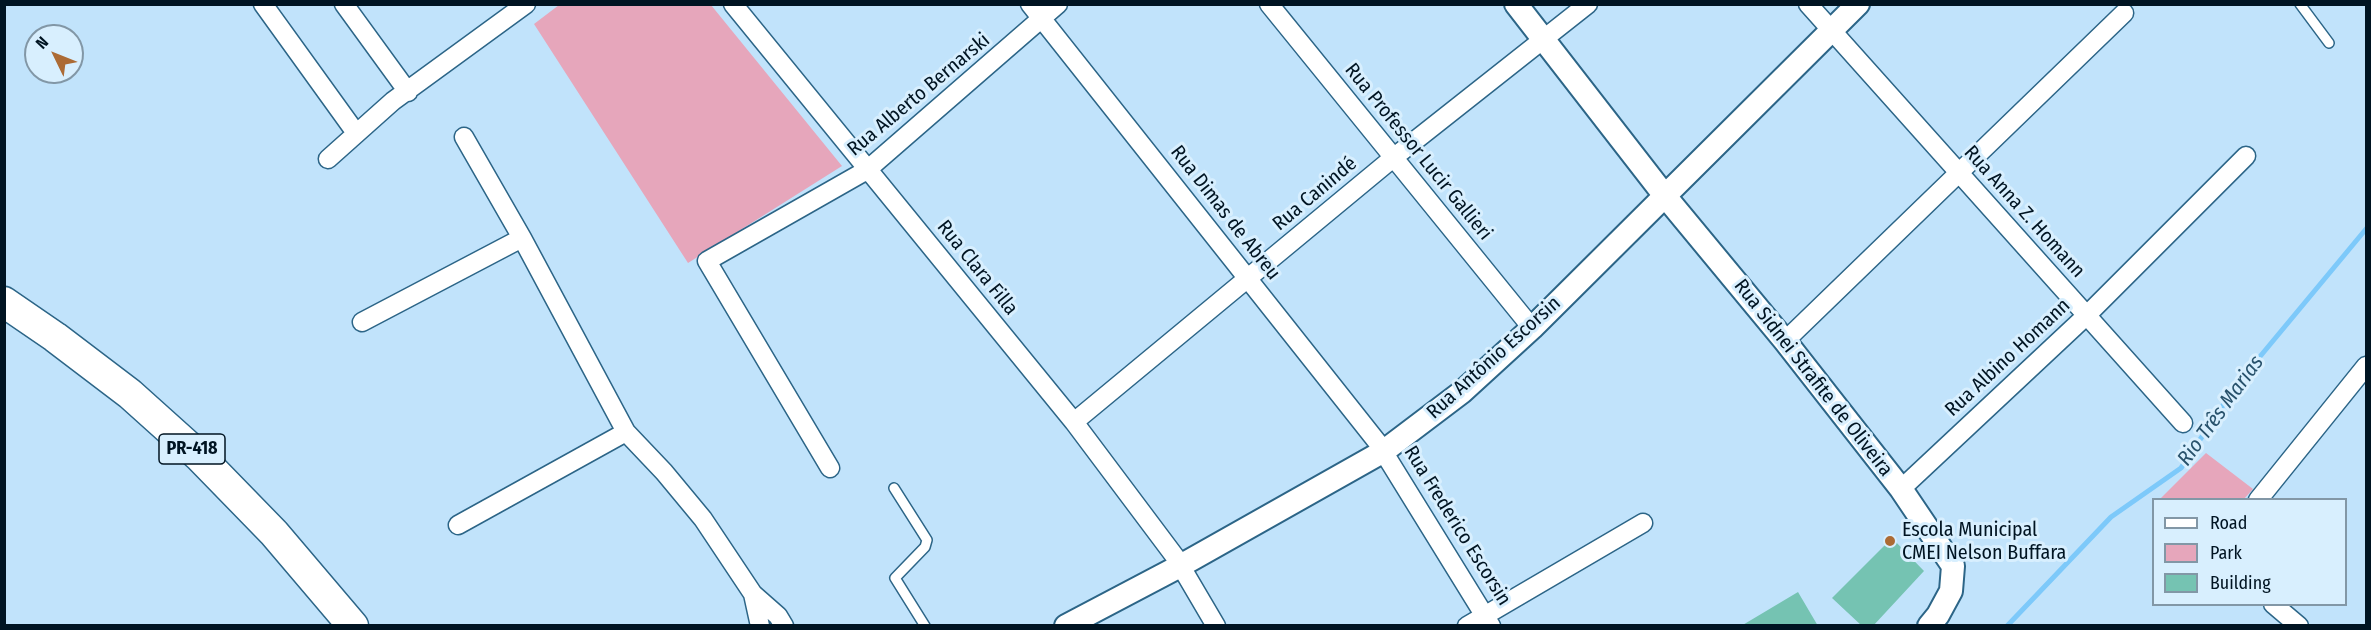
<!DOCTYPE html>
<html>
<head>
<meta charset="utf-8">
<style>
  body { margin:0 }
  #map { position:relative; width:2371px; height:630px; overflow:hidden; background:#c1e3fb; font-family:"Fira Sans Condensed",sans-serif }
  canvas { display:block }
  .frame { position:absolute; inset:0; border:6px solid #001422; pointer-events:none }
  .legend { position:absolute; left:2152px; top:498px; width:195px; height:108px; box-sizing:border-box; background:#d8effe; border:2px solid #8297a6; margin:0; padding:8px 10px; list-style:none; font-size:18px; color:#001422 }
  .legend li { display:flex; align-items:center; gap:12px; height:30px }
  .legend b { width:30px; border:2px solid #8297a6 }
  .north { position:absolute; left:24px; top:24px; width:60px; height:60px; box-sizing:border-box; background:#d8effe; border:2px solid #8297a6; border-radius:50%; rotate:313deg; font-size:16px; font-weight:700; line-height:24px; text-align:center; color:#001422 }
  .north::after { content:''; display:block; margin:auto; width:21px; height:27px; background:#ac6b35; clip-path:polygon(50% 0,100% 100%,50% 72%,0 100%) }
</style>
</head>
<body>
<div id="map">
<canvas width="2371" height="630"></canvas>
<div class="frame"></div>
<ul class="legend">
<li><b style="height:8px;background:#fff"></b>Road</li>
<li><b style="height:16px;background:#e6a6bb"></b>Park</li>
<li><b style="height:16px;background:#75c3b2"></b>Building</li>
</ul>
<div class="north">N</div>
</div>
<script>
const ctx = document.querySelector('canvas').getContext('2d');
ctx.lineJoin = 'round';
function paint(path, color) {
  ctx.fillStyle = color;
  ctx.fill(path, 'evenodd');
}
function poly(rows) {
  const path = new Path2D();
  for (const r of rows) {
    path.moveTo(r[0], r[1]);
    for (let i = 2; i < r.length; i += 2) path.lineTo(r[i], r[i + 1]);
  }
  return path;
}
function trace(path, color, width, dash) {
  ctx.strokeStyle = color;
  ctx.lineWidth = width;
  ctx.lineCap = dash ? 'butt' : 'round';
  ctx.setLineDash(dash || []);
  ctx.stroke(path);
}
function write(font, color, halo, rows, align = 'center') {
  ctx.font = font + ' "Fira Sans Condensed",sans-serif';
  ctx.lineWidth = 6;
  ctx.setLineDash([]);
  ctx.textBaseline = 'middle';
  ctx.strokeStyle = halo;
  ctx.fillStyle = color;
  for (const [text, x, y, turn = 0] of rows) {
    ctx.save();
    ctx.translate(x, y);
    ctx.rotate((+turn || 0) * Math.PI / 180);
    ctx.textAlign = isNaN(turn) ? turn : align;
    if (halo) ctx.strokeText(text, 0, 0);
    ctx.fillText(text, 0, 0);
    ctx.restore();
  }
}
const green = poly([
  [559,5,711,5,842,166,688,263,534,24],
  [2206,453,2253,489,2244,499,2160,499]
]);
const stream = poly([
  [2007,626,2111,517,2181,468,2238,383,2366,229]
]);
const building = poly([
  [1892,538,1924,571,1873,626,1862,626,1832,598],
  [1798,592,1818,626,1741,626]
]);
const service = poly([
  [2300,4,2329,43],
  [894,488,927,540,925,547,895,578,925,626]
]);
const minor = poly([
  [263,4,356,133],
  [344,4,408,92],
  [733,4,1074,422,1176,558,1216,626],
  [1030,4,1378,443,1491,626],
  [1269,4,1532,328],
  [1808,4,2183,423],
  [464,137,522,238,626,432,664,472,703,519,753,594,778,616,784,626],
  [328,159,393,101,526,4],
  [362,322,522,238],
  [1785,341,2124,13],
  [1074,422,1393,158,1588,4],
  [830,468,707,261,867,170,1058,4],
  [1901,489,2087,315,2246,156],
  [2258,500,2366,366],
  [458,525,626,432],
  [753,594,760,626],
  [2273,604,2299,626],
  [1467,626,1643,523]
]);
const tertiary = poly([
  [1516,4,1665,196,1785,341,1901,489,1953,566,1951,591,1938,615,1929,626],
  [1066,626,1180,566,1384,451,1462,392,1532,328,1858,4]
]);
const trunk = poly([
  [4,302,55,337,130,394,199,456,274,533,353,626]
]);
const markers = [
  [1890,541,6,"#ac6b35"]
];
const shields = [
  [192,449,66]
];
const shieldNames = [
  ["PR-418",192,449]
];
const streetNames = [
  ["Rua Alberto Bernarski",919,95,-40],
  ["Rua Professor Lucir Gallieri",1418,152,51],
  ["Rua Canindé",1315,194,-40],
  ["Rua Anna Z. Homann",2024,212,48],
  ["Rua Dimas de Abreu",1225,213,52],
  ["Rua Clara Filla",977,268,51],
  ["Rua Antônio Escorsin",1494,358,-42],
  ["Rua Albino Homann",2008,358,-43],
  ["Rua Sidnei Strafite de Oliveira",1813,378,52],
  ["Rua Frederico Escorsin",1457,526,58]
];
const poiNames = [
  ["Escola Municipal",1902,530],
  ["CMEI Nelson Buffara",1902,553]
];
const waterNames = [
  ["Rio Três Marias",2221,411,-54]
];
paint(green, '#e6a6bb');
trace(stream, '#7dc9fa', 5);
paint(building, '#75c3b2');
trace(service, '#2c6587', 12);
trace(minor, '#2c6587', 21);
trace(tertiary, '#2c6587', 26);
trace(trunk, '#2c6587', 33);
trace(service, '#fff', 9);
trace(minor, '#fff', 18);
trace(tertiary, '#fff', 22);
trace(trunk, '#fff', 30);
for (const [x, y, r, color] of markers) {
  const dot = new Path2D();
  dot.arc(x, y, r, 0, 2 * Math.PI);
  ctx.fillStyle = color;
  ctx.fill(dot);
  trace(dot, '#d8effe', 2);
}
for (const [x, y, w] of shields) {
  const box = new Path2D();
  box.roundRect(x - w / 2, y - 15, w, 30, 4.5);
  ctx.fillStyle = '#d8effe';
  ctx.fill(box);
  trace(box, '#001422', 1.5);
}
write('bold 18px', '#001422', null, shieldNames);
write('20px', '#001422', '#d8effe', streetNames);
write('20px', '#001422', '#d8effe', poiNames, 'left');
write('italic 21px', '#28526c', '#d8effe', waterNames);
</script>
</body>
</html>
